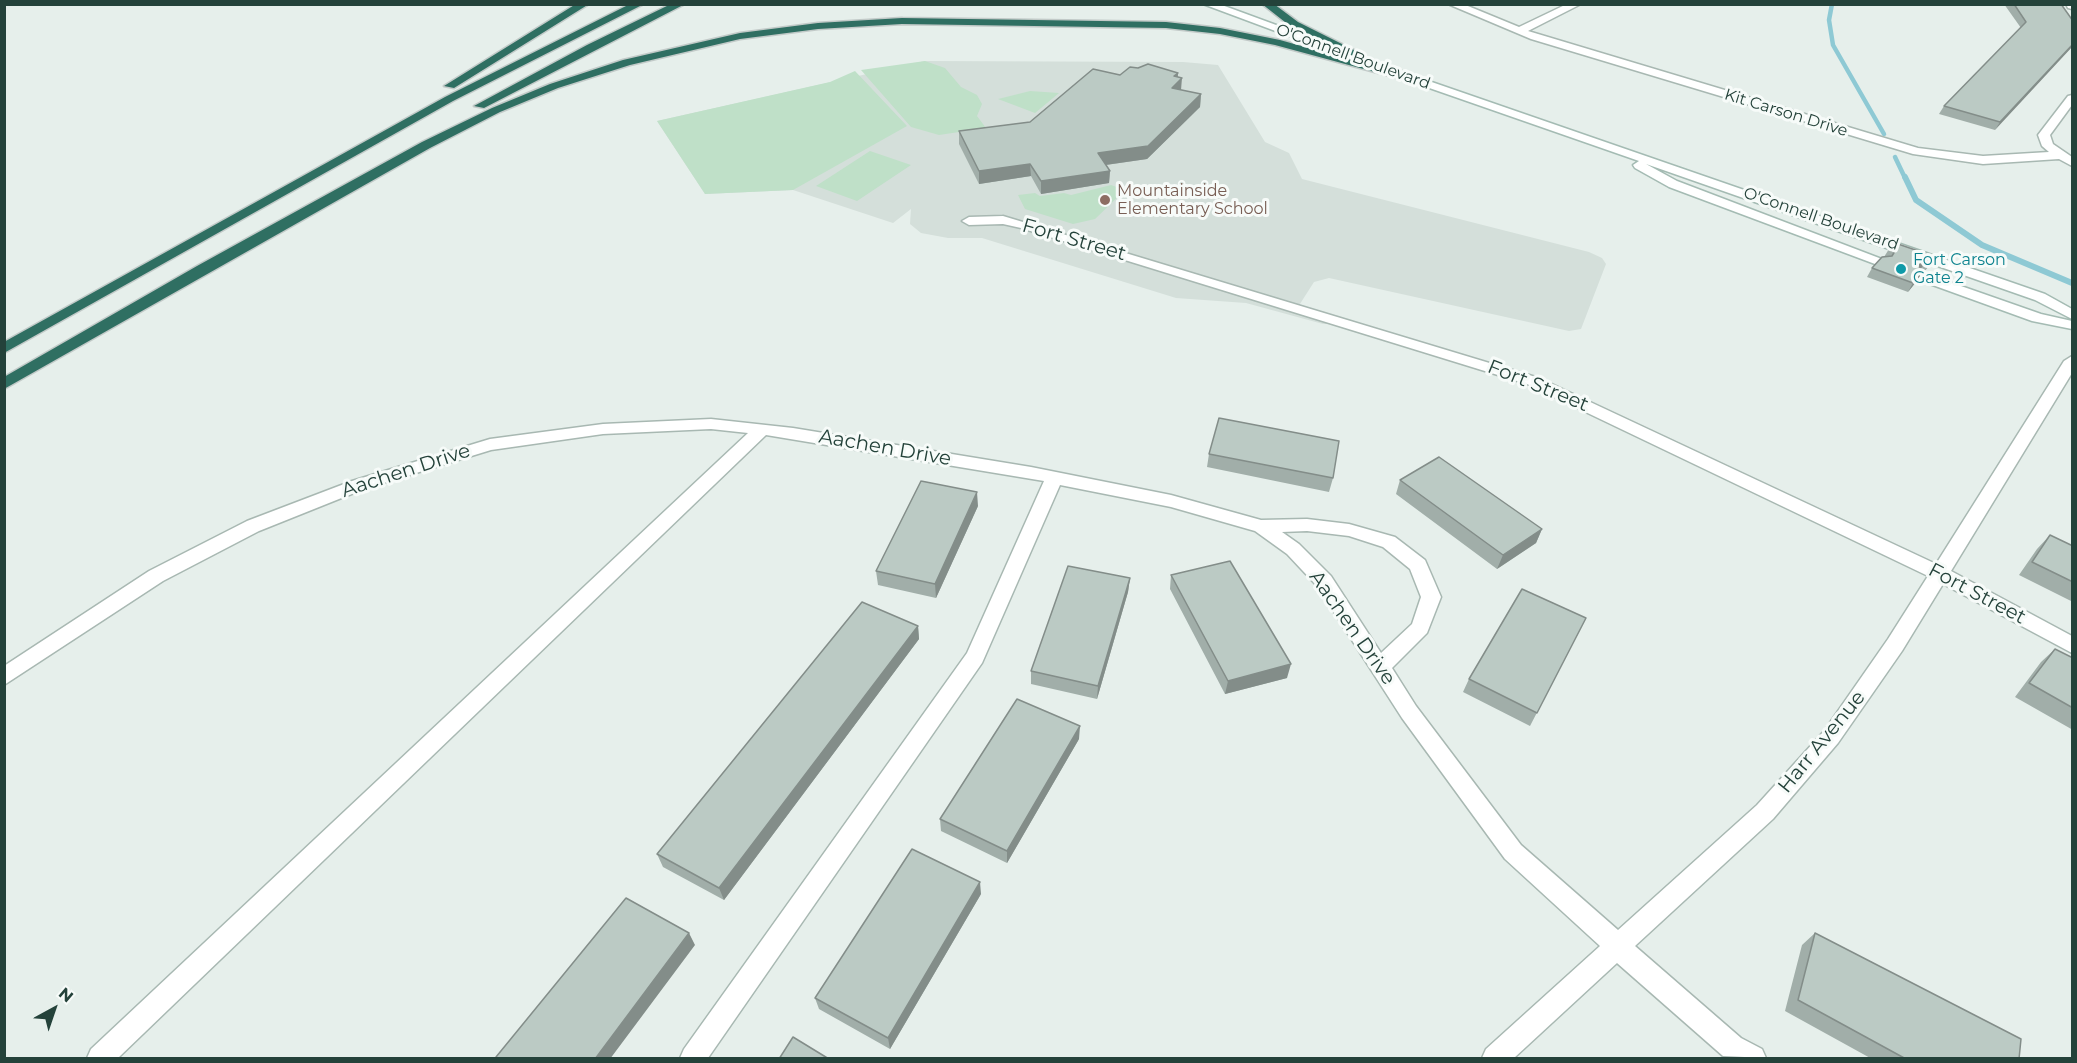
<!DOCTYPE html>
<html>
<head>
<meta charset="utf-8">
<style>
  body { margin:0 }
  #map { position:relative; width:2077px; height:1063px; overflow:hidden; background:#e6efeb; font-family:Montserrat,sans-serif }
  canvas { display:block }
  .frame { position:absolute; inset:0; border:6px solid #24423a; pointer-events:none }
  .north { position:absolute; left:24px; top:979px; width:60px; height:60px; -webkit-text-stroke:4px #f7fbf9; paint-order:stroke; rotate:40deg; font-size:16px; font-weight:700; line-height:24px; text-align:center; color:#24423a }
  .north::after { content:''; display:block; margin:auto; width:21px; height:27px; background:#24423a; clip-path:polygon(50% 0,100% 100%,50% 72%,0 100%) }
</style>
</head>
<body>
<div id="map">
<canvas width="2077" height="1063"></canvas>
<div class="frame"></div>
<div class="north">N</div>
</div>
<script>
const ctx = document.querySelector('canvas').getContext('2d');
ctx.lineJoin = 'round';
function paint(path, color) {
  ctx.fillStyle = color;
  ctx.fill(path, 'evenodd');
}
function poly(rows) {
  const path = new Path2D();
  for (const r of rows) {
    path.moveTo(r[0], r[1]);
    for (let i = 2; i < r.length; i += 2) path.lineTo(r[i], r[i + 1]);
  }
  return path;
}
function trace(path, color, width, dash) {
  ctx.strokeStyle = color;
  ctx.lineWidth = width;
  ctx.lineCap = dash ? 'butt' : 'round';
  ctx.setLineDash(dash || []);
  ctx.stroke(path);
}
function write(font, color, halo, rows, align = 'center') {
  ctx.font = font + ' Montserrat,sans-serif';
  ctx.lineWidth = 6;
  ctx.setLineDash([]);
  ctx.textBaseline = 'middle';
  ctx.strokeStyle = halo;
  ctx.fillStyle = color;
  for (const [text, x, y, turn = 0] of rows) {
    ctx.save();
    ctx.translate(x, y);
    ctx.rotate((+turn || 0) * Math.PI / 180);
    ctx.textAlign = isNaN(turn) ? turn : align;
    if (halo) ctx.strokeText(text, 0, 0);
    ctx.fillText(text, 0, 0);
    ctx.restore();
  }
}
const built = poly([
  [925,61,1183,62,1218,65,1265,142,1289,153,1302,179,1589,252,1602,258,1606,264,1581,329,1569,331,1329,278,1314,282,1298,307,1354,324,1323,324,1246,303,1176,298,982,238,948,238,921,233,910,224,911,209,893,223,793,190,705,194,657,121]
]);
const green = poly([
  [925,61,945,68,961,87,977,95,982,104,977,116,986,128,939,135,911,127,861,70],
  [855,71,907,126,793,190,705,194,657,121,830,82],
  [1030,91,1059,93,1035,113,998,99],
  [870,151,911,165,857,201,816,186],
  [1111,185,1125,190,1095,219,1073,224,1025,209,1018,195,1035,193,1040,196,1064,193,1071,195]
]);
const streamFar1 = poly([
  [1832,4,1829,20,1833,45,1884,134],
  [1895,157,1905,178]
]);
const stream = poly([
  [1905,177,1916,200,1982,245,2072,283]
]);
const minor = poly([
  [1448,4,1463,4,1519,27,1567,4,1581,4,1528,31,1918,148,1983,156,2049,152,2042,146,2038,135,2068,96,2072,95,2072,105,2050,135,2053,144,2072,157,2072,166,2059,159,1983,164,1913,154,1531,39,1448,4],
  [2066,4,2072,4,2072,9,2068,8,2066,4],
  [1003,216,1539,378,1936,564,2064,361,2072,356,2072,373,1951,571,2072,636,2072,653,1943,584,1902,651,1838,743,1773,819,1635,946,1741,1038,1762,1049,1766,1058,1723,1056,1617,963,1514,1058,1482,1058,1486,1049,1600,946,1505,859,1402,718,1317,586,1287,554,1255,531,1171,507,1060,485,982,663,708,1058,680,1058,684,1049,967,653,1044,481,766,435,118,1058,87,1058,91,1049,748,433,711,429,603,434,491,450,364,489,259,531,163,581,4,685,4,666,149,571,247,521,352,481,490,439,603,424,711,419,793,428,1031,467,1171,495,1261,520,1307,519,1349,524,1395,537,1425,560,1441,597,1427,633,1392,668,1416,706,1521,845,1618,930,1757,805,1824,731,1888,639,1928,576,1527,384,1021,228,1003,224,969,225,962,221,969,217,1003,216],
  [1307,531,1349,536,1383,547,1410,569,1421,597,1412,624,1381,653,1331,576,1299,544,1282,532,1307,531]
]);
const secondary = poly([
  [1203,4,1219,4,1423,79,2045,294,2072,309,2072,319,2035,300,1646,164,1677,181,1887,261,1885,264,1875,264,1669,187,1635,168,1633,165,1639,161,1415,83,1203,4],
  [1921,272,2041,314,2072,321,2072,329,2032,321,1916,279,1914,276,1921,272]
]);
const motorway = poly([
  [576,4,589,4,454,88,444,86,576,4],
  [630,4,644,4,453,101,4,353,4,342,445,97,630,4],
  [671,4,685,4,484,108,474,106,587,45,671,4],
  [1262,4,1274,4,1298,22,1362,54,1353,56,1290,26,1262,4],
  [902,18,1166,22,1220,28,1280,40,1425,81,1419,84,1275,45,1220,34,1166,28,902,24,818,29,740,39,630,65,558,88,500,112,430,148,4,389,4,377,197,266,422,142,492,108,550,84,623,60,740,33,818,23,902,18]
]);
const wall = poly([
  [2004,4,2061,4,2073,21,1995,130,1939,114,1944,106,2021,28],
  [1138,68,1178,73,1178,77,1181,90,1201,94,1200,107,1147,159,1106,165,1110,171,1109,183,1041,194,1031,176,979,184,959,144,959,131,1030,122,1120,75],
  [1889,249,1936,257,1925,271,1921,270,1916,282,1908,292,1867,277,1872,268,1884,257],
  [1209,454,1333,478,1329,492,1207,467],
  [1400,480,1542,529,1536,543,1497,569,1396,494],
  [978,506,936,598,878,585,876,571],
  [2050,535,2073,546,2073,602,2019,575,2037,549],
  [1171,575,1287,678,1225,694,1170,589],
  [1130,578,1128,592,1097,699,1031,684,1031,671],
  [1586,618,1530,726,1463,692,1469,679],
  [918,626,919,639,724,900,663,867,657,854],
  [2055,649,2073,658,2073,730,2015,697,2041,662],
  [1079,739,1007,863,941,831,940,819],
  [981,894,890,1049,819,1009,815,998],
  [1815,933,2019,1059,1872,1059,1785,1011,1802,945]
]);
const shadedWall = poly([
  [2073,44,2073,46,1995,130,2000,122],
  [1178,73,1177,83,1182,78,1181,90,1171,100,1174,76],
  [1201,94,1200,107,1147,159,1098,166,1098,153],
  [1030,164,1031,176,979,184,979,171],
  [1110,171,1109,183,1041,194,1041,181],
  [1926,261,1920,270,1919,265],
  [1922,273,1916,282,1908,292,1913,283],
  [977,492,978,506,936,598,935,584],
  [1542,529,1536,543,1497,569,1503,555],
  [1130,578,1128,592,1097,699,1098,686],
  [918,626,919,639,724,900,719,888],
  [1291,664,1287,678,1225,694,1228,681],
  [1080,726,1079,739,1007,863,1007,851],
  [980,882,981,894,890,1049,888,1038],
  [689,933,695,945,610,1059,595,1059]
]);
const building = poly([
  [2014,4,2061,4,2073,21,2073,44,2000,122,1944,106,2026,22,2014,4],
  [1148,64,1178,73,1174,76,1182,78,1172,88,1201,94,1148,146,1098,153,1110,171,1041,181,1030,164,979,171,959,131,1030,122,1093,69,1120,75,1130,67,1138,68,1148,64],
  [1895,243,1936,257,1931,262,1926,261,1919,265,1922,273,1913,283,1872,268,1882,257,1892,256,1895,251,1889,249,1895,243],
  [1219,418,1339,441,1333,478,1209,454,1219,418],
  [1439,457,1542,529,1503,555,1400,480,1439,457],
  [921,481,977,492,935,584,876,571,921,481],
  [2050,535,2073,546,2073,582,2032,562,2050,535],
  [1230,561,1291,664,1228,681,1171,575,1230,561],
  [1068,566,1130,578,1098,686,1031,671,1068,566],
  [1522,589,1586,618,1537,713,1469,679,1522,589],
  [862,602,918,626,719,888,657,854,862,602],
  [2055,649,2073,658,2073,708,2029,683,2055,649],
  [1017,699,1080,726,1007,851,940,819,1017,699],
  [912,849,980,882,888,1038,815,998,912,849],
  [626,898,689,933,595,1059,498,1059,496,1057,626,898],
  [1815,933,2021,1039,2019,1059,1906,1059,1798,1000,1815,933],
  [793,1037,829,1059,779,1059,793,1037]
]);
const markers = [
  [1105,200,6,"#8d6e63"],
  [1901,269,6,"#0f9aa8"]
];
const farStreetnames = [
  ["O'Connell Boulevard",1353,57,20],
  ["Kit Carson Drive",1786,113,17],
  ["O'Connell Boulevard",1821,219,19]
];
const farEducationnames = [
  ["Mountainside",1117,191],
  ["Elementary School",1117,209]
];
const farCulturenames = [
  ["Fort Carson",1913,260],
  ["Gate 2",1913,278]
];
const streetNames = [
  ["Fort Street",1074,240,16],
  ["Fort Street",1538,386,22],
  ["Aachen Drive",885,448,10],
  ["Aachen Drive",406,471,-18],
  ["Fort Street",1977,594,28],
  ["Aachen Drive",1352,628,55],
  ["Harr Avenue",1822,742,-51]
];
paint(built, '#d4dfda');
paint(green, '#bfe0c8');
trace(streamFar1, '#8ec9d4', 4.5);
trace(stream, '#8ec9d4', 6);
trace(minor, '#a8b8b2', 3);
trace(secondary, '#a4bbb3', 3);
trace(motorway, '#c2cac8', 3);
paint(minor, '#fff');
paint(secondary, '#fff');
paint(motorway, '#2f6f62');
paint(wall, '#a1aea9');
paint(shadedWall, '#838d89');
paint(building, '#bbcac4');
trace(building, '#838d89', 1.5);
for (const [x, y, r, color] of markers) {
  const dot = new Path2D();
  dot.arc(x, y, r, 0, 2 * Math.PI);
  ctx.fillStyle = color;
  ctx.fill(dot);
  trace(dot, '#f7fbf9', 2);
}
write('16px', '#24423a', '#f7fbf9', farStreetnames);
write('16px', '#785e54', '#f7fbf9', farEducationnames, 'left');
write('16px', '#0d838f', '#f7fbf9', farCulturenames, 'left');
write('20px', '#24423a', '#f7fbf9', streetNames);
</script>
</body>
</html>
